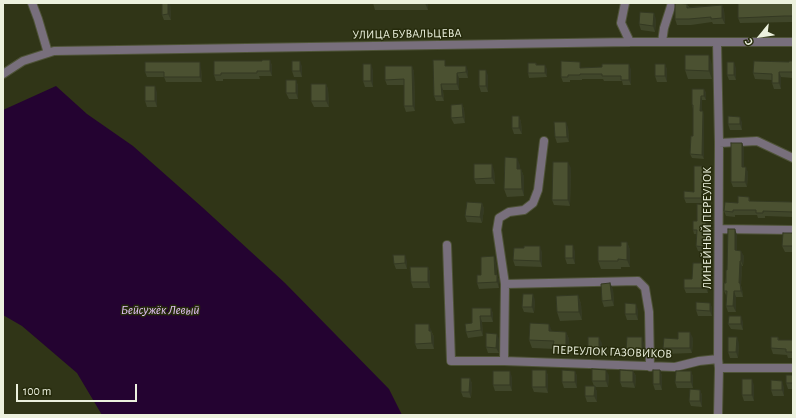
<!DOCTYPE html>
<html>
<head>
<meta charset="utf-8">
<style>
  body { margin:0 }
  #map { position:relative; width:796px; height:418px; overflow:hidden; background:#303517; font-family:"Alegreya Sans",sans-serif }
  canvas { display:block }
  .frame { position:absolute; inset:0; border:4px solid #ecf1de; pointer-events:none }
  .north { position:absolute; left:740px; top:16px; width:40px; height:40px; -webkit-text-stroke:3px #262b0c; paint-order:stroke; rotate:241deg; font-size:11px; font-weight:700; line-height:16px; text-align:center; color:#ecf1de }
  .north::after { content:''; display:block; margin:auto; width:14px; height:18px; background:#ecf1de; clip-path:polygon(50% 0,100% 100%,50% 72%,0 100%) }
  .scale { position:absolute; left:16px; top:384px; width:121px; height:18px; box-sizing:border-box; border:2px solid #ecf1de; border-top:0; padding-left:5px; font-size:12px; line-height:14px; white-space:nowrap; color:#ecf1de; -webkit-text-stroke:3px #262b0c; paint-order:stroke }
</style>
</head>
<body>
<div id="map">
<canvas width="796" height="418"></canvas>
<div class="frame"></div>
<div class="north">С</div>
<div class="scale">100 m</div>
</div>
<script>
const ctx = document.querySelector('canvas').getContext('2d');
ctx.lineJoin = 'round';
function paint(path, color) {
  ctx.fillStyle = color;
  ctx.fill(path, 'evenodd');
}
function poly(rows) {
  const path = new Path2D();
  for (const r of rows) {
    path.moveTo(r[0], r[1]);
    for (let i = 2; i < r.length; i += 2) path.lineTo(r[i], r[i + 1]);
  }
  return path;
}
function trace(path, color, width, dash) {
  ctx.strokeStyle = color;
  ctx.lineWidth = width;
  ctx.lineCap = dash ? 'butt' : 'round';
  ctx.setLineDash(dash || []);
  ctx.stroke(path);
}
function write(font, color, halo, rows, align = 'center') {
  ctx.font = font + ' "Alegreya Sans",sans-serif';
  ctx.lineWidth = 3;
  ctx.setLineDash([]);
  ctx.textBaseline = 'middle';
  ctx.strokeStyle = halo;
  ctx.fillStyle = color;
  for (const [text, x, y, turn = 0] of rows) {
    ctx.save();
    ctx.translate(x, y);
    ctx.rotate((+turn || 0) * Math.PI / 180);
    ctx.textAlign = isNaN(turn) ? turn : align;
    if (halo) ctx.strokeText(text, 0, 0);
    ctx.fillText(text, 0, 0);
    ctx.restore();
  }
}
const water = poly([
  [56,86,87,114,133,146,202,207,285,283,389,389,402,415,102,415,77,373,22,326,3,315,3,110]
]);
const minor = poly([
  [32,3,38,19,48,53],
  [625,3,621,23,630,42],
  [662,42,664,28,672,3],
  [717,42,719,143,718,359,719,368,718,415],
  [3,74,23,61,54,51,630,42,793,42],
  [719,143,757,141,793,158],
  [719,229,793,230],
  [447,245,451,361,504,361,675,367,699,361,718,359],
  [505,284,638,281,645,288,649,312,650,367],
  [504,361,505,284,497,230,499,218,509,212,524,210,533,203,538,190,544,141],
  [719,368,793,368]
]);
const wall = poly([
  [162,3,170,3,171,20,164,20,162,15],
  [373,3,428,3,428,10,375,10],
  [793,3,793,22,740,23,738,18],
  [687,4,689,7,722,5,724,10,725,24,713,24,712,22,691,25,677,25,675,19],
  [656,19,655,32,641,30,639,24],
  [270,60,272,66,272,76,259,76,260,79,223,79,223,81,216,81,214,75,214,61,262,61],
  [793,61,793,78,781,77,781,89,774,89,772,83,772,80,755,79,753,73],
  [536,63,537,65,547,69,547,77,529,78,528,73],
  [665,64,667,70,667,82,657,82,655,76],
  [712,64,712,79,688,79,685,70],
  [302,66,302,77,294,77,292,71],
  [412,66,414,72,415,111,406,112,404,106,404,85,387,85,385,80],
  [447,66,468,71,468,78,459,78,459,90,443,90,444,101,436,101,434,96],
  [201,68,202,82,166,82,164,77,147,77,145,72],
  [582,68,631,69,631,85,623,85,622,81,604,81,603,79,582,79,582,80,570,80,570,82,563,82,561,77],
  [736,68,736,80,729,80,727,75],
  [373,70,373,87,365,87,363,81],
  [488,75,488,92,481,92,479,86],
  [296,80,298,86,298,99,289,99,286,93],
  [326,84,328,89,329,107,314,107,311,101],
  [704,89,706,93,706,100,702,100,702,111,704,115,704,159,692,158,690,154,693,136,693,109,692,105],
  [157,92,157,107,147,107,145,101],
  [462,104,464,109,465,123,454,124,451,118],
  [519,116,521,122,522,134,514,134,512,128],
  [742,122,742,130,730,130,728,124],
  [568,127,569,142,557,143,555,137],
  [742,143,744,149,744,167,748,172,747,187,733,187,731,182],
  [520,165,520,169,521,169,524,177,524,196,507,197,504,189],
  [703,166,705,171,705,179,709,184,709,192,704,192,704,203,686,203,684,198,694,192],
  [571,168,570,206,554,205,552,200],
  [494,170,495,184,476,184,474,179],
  [749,197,750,201,793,202,793,217,765,216,765,218,758,218,757,215,735,215,735,217,726,216,724,211],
  [482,203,484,209,482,223,467,222,465,216],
  [708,209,708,251,698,251,696,246,697,234,694,234,693,230,697,221],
  [793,233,793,252,785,252,782,246],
  [737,235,737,250,744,256,743,266,742,266,741,286,742,289,743,297,736,297,736,312,728,312,726,306,727,297,724,291,727,270],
  [627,242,630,250,630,267,621,267,621,269,601,269,598,261],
  [575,251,575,264,567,264,565,258],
  [542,252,542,267,515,266,513,260],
  [407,261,407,269,396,269,394,264],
  [496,262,497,275,499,280,499,288,479,289,477,283],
  [428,267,430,272,430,288,413,288,411,282],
  [706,269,706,279,708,284,708,293,686,293,684,288],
  [613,289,614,306,604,307,602,301],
  [578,295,581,304,582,320,560,321,557,312],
  [535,300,534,313,524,312,522,307],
  [710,303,712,308,712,316,698,316,696,310],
  [472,308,491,308,493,314,493,322,482,322,483,336,468,338,466,332,472,323],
  [638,310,638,320,627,320,625,314],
  [743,322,743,330,731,329,728,324],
  [431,330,434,337,434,349,417,349,415,344],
  [552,331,566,332,569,339,569,353,556,352,555,349,532,348,529,340],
  [778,337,779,340,793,340,793,358,788,358,787,355,773,354,771,348],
  [693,338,692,353,665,354,663,348,678,339],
  [499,339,499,353,488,353,486,347],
  [602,343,601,354,590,354,588,348],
  [644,343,644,358,629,357,626,351],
  [739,343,738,358,730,358,728,352],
  [546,370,548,376,548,393,534,392,532,387],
  [660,370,662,376,662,390,655,390,653,384],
  [575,371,577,376,577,388,564,388,562,382],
  [633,371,636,376,635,388,622,387,620,382],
  [691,371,693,377,693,388,677,388,675,382],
  [609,375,608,387,595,387,597,392,597,402,587,402,585,396,594,386,592,381],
  [793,375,793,389,788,389,786,383],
  [512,377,512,391,495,391,493,385],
  [470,378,472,384,471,398,463,397,461,392],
  [754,385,754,401,744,401,742,395],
  [784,387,784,396,773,396,771,390],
  [700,390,702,395,702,407,691,406,689,401]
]);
const shadedWall = poly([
  [168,3,170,3,171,20,168,14],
  [425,3,428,3,428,10],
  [722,5,724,10,725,24,722,18],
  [654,13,656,19,655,32,653,26],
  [709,55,712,64,712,79,709,71],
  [270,60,272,66,272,76,270,71],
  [300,61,302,66,302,77,300,71],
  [200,62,201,68,202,82,200,77],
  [734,62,736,68,736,80,734,75],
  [371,64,373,70,373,87,371,81],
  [629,64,631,69,631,85,629,80],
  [665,64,667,70,667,82,665,76],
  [545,65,547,69,547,77,545,73],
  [412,66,414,72,415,111,413,106],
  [466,66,468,71,468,78,466,72],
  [486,70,488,75,488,92,486,86],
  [779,72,781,77,781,89,779,83],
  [457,73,459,78,459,90,457,84],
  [296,80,298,86,298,99,296,93],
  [326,84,328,89,329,107,326,101],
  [441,84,443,90,444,101,442,96],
  [155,86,157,92,157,107,155,101],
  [704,89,706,93,706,100,704,96],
  [701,96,702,100,702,115,700,111],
  [462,104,464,109,465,123,463,117],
  [703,111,704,115,704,159,702,155],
  [519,116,521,122,522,134,519,128],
  [740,117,742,122,742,130,740,124],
  [566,122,568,127,569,142,567,137],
  [742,143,744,149,744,172,742,167],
  [517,158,520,165,520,177,517,169],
  [568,162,571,168,570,206,568,200],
  [492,164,494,170,495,184,492,178],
  [703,166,705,171,705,184,703,179],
  [746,167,748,172,747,187,745,182],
  [521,169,524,177,524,196,522,189],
  [707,179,709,184,709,192,707,187],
  [702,187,704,192,704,203,702,198],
  [482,203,484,209,482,223,480,217],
  [706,205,708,209,708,251,706,247],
  [735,229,737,235,737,256,735,250],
  [627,242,630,250,630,267,627,260],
  [573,245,575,251,575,264,573,258],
  [540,246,542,252,542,267,540,261],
  [741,251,744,256,743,266,741,261],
  [405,255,407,261,407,269,405,263],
  [494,256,496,262,497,275,499,280,499,288,495,275],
  [740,261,742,266,741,286,742,289,743,297,741,291,739,283],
  [705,263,706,269,706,284,704,279],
  [428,267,430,272,430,288,428,282],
  [707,279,708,284,708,293,706,288],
  [610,283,613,289,614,306,612,300],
  [734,291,736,297,736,312,733,306],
  [533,294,535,300,534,313,532,307],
  [578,295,581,304,582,320,579,312],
  [710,303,712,308,712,316,710,311],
  [636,304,638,310,638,320,636,314],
  [491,308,493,314,493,322,491,316],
  [480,316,482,322,483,336,481,330],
  [741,316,743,322,743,330,741,324],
  [429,324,431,330,431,337,429,331],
  [549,324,552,331,549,331],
  [431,331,434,337,434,349,432,343],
  [566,332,569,339,569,353,566,345],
  [690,332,693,338,692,353,690,348],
  [497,334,499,339,499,353,496,348],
  [599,337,602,343,601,354,599,348],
  [642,337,644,343,644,358,642,352],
  [737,337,739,343,738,358,736,352],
  [546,370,548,376,548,393,546,387],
  [606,370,609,375,608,387,606,381],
  [660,370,662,376,662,390,660,384],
  [510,371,512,377,512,391,510,385],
  [575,371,577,376,577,388,575,382],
  [633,371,636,376,635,388,633,382],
  [691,371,693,377,693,388,691,382],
  [470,378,472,384,471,398,469,392],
  [752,379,754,385,754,401,752,395],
  [782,381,784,387,784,396,782,390],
  [595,386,597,392,597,402,594,396],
  [700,390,702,395,702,407,700,401]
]);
const building = poly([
  [162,3,168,3,168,14,162,15,162,3],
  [675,3,687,4,687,8,722,5,722,18,711,19,711,17,689,19,675,19,675,3],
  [738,3,793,3,793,16,784,16,738,18,738,3],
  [640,12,654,13,653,26,639,24,640,12],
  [685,55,709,55,709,71,685,70,685,55],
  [262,60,270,60,270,71,257,71,257,73,221,73,221,75,214,75,214,61,262,61,262,60],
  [433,60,445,60,445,66,466,66,466,72,457,73,457,84,441,84,442,96,434,96,433,60],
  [292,61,300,61,300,71,292,71,292,61],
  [561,61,580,62,580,68,602,67,602,64,629,64,629,80,621,80,621,76,602,76,602,74,580,74,580,75,568,75,568,77,561,77,561,61],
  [754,61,789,62,789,61,793,61,793,72,779,72,779,83,772,83,772,74,753,73,754,61],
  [145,62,200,62,200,77,164,77,164,72,145,72,145,62],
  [727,62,734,62,734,75,727,75,727,62],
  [528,63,536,63,536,65,545,65,545,73,528,73,528,63],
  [363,64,371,64,371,81,363,81,363,64],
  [655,64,665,64,665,76,655,76,655,64],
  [385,66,412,66,413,106,404,106,404,79,385,80,385,66],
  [479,70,486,70,486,86,479,86,479,70],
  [286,80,296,80,296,93,286,93,286,80],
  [311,84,326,84,326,101,311,101,311,84],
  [145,86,155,86,155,101,145,101,145,86],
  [692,89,704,89,704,96,701,96,700,111,703,111,702,155,690,154,691,136,693,136,693,105,692,105,692,89],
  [462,104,463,117,451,118,451,105,462,104],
  [512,116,519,116,519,128,512,128,512,116],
  [728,116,740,117,740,124,728,124,728,116],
  [554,122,566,122,567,137,555,137,554,122],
  [731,143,742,143,742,167,746,167,745,182,731,182,731,143],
  [505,157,517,158,517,169,521,169,522,189,504,189,505,157],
  [553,162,568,162,568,200,552,200,553,162],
  [474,164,492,164,492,178,474,179,474,164],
  [694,166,703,166,703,179,707,179,707,187,702,187,702,198,684,198,684,191,694,192,694,166],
  [738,196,749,197,749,201,793,202,793,212,763,211,763,213,756,213,756,210,733,210,733,212,724,211,725,202,738,203,738,196],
  [467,202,482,203,480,217,465,216,467,202],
  [697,204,706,205,706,247,696,246,697,230,693,230,693,221,697,221,697,204],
  [728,229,735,229,735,250,741,251,741,261,740,261,739,283,740,283,741,291,734,291,733,306,726,306,727,291,724,291,724,283,726,283,726,270,727,270,728,229],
  [783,233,793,233,793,246,782,246,783,233],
  [621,242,627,242,627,260,618,259,618,261,598,261,598,246,621,246,621,242],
  [565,245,573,245,573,258,565,258,565,245],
  [524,246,540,246,540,261,513,260,514,248,524,248,524,246],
  [393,255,405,255,405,263,394,264,393,255],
  [494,256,495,275,497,274,497,282,477,283,477,275,481,275,481,257,494,256],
  [693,263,705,263,704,279,707,279,706,288,684,288,684,279,692,279,693,263],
  [410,267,428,267,428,282,411,282,410,267],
  [610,283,612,300,602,301,601,284,610,283],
  [523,294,533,294,532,307,522,307,523,294],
  [578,295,579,312,557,312,556,296,578,295],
  [696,302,710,303,710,311,696,310,696,302],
  [625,303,636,304,636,314,625,314,625,303],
  [472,308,491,308,491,316,480,316,481,330,466,332,465,324,472,323,472,308],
  [729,316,741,316,741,324,728,324,729,316],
  [530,323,549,324,549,331,566,332,566,345,553,345,554,341,529,340,530,323],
  [415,324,429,324,429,331,431,331,432,343,415,344,415,324],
  [678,332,690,332,690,348,663,348,664,338,678,339,678,332],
  [486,333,497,334,496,348,486,347,486,333],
  [588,337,599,337,599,348,588,348,588,337],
  [627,337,642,337,642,352,626,351,627,337],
  [728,337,737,337,736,352,728,352,728,337],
  [771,337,778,337,778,340,793,340,793,352,786,352,786,349,771,348,771,337],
  [592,369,606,370,606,381,592,381,592,369],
  [532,370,546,370,546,387,532,387,532,370],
  [562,370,575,371,575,382,562,382,562,370],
  [620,370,633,371,633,382,620,382,620,370],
  [653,370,660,370,660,384,653,384,653,370],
  [493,371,510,371,510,385,493,385,493,371],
  [676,371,691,371,691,382,675,382,676,371],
  [786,375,793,375,793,383,786,383,786,375],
  [461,378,470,378,469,392,461,392,461,378],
  [742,379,752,379,752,395,742,395,742,379],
  [771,380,782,381,782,390,771,390,771,380],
  [585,386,595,386,594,396,585,396,585,386],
  [690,389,700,390,700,401,689,401,690,389],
  [488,414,498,414,498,415,488,415,488,414]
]);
const streetNames = [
  ["УЛИЦА БУВАЛЬЦЕВА",407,34,-1],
  ["ЛИНЕЙНЫЙ ПЕРЕУЛОК",707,228,-90],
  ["ПЕРЕУЛОК ГАЗОВИКОВ",612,352,2]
];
const waterNames = [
  ["Бейсужёк Левый",160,310]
];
paint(water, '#240331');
trace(minor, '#4e5337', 10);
trace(minor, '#786f7c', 8);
paint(wall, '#40462a');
paint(shadedWall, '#343922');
paint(building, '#4b5131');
trace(building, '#343922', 1);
write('12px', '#ecf1de', '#262b0c', streetNames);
write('italic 13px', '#e7c3fb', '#262b0c', waterNames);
</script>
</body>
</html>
